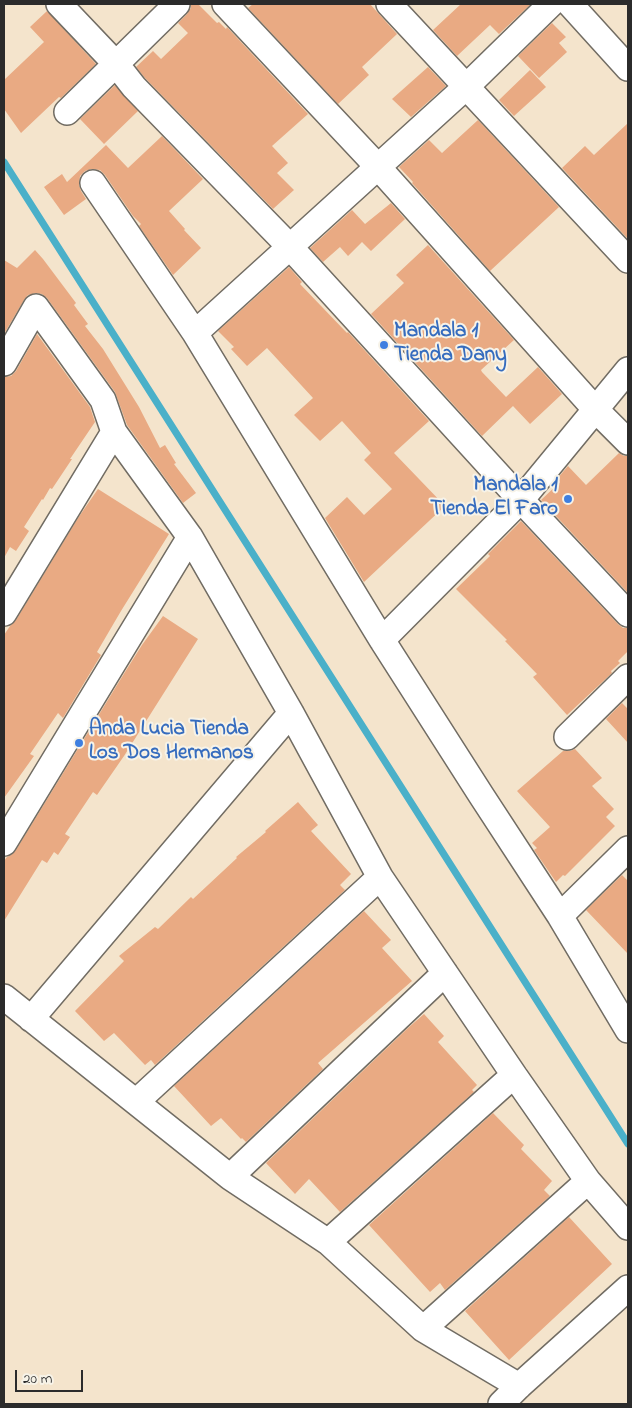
<!DOCTYPE html>
<html>
<head>
<meta charset="utf-8">
<style>
  body { margin:0 }
  #map { position:relative; width:632px; height:1408px; overflow:hidden; background:#f4e4cc; font-family:"Indie Flower",sans-serif }
  canvas { display:block }
  .frame { position:absolute; inset:0; border:5px solid #2b2b2b; pointer-events:none }
  .scale { position:absolute; left:15px; top:1370px; width:68px; height:22px; box-sizing:border-box; border:2px solid #2b2b2b; border-top:0; padding-left:6px; font-size:15px; line-height:18px; white-space:nowrap; color:#2b2b2b; -webkit-text-stroke:4px #f7f3e8; paint-order:stroke }
</style>
</head>
<body>
<div id="map">
<canvas width="632" height="1408"></canvas>
<div class="frame"></div>
<div class="scale">20 m</div>
</div>
<script>
const ctx = document.querySelector('canvas').getContext('2d');
ctx.lineJoin = 'round';
function poly(rows) {
  const path = new Path2D();
  for (const r of rows) {
    path.moveTo(r[0], r[1]);
    for (let i = 2; i < r.length; i += 2) path.lineTo(r[i], r[i + 1]);
  }
  return path;
}
function trace(path, color, width, dash) {
  ctx.strokeStyle = color;
  ctx.lineWidth = width;
  ctx.lineCap = dash ? 'butt' : 'round';
  ctx.setLineDash(dash || []);
  ctx.stroke(path);
}
function paint(path, color) {
  ctx.fillStyle = color;
  ctx.fill(path, 'evenodd');
}
function write(font, color, halo, rows, align = 'center') {
  ctx.font = font + ' "Indie Flower",sans-serif';
  ctx.lineWidth = 4;
  ctx.setLineDash([]);
  ctx.textBaseline = 'middle';
  ctx.strokeStyle = halo;
  ctx.fillStyle = color;
  for (const [text, x, y, turn = 0] of rows) {
    ctx.save();
    ctx.translate(x, y);
    ctx.rotate((+turn || 0) * Math.PI / 180);
    ctx.textAlign = isNaN(turn) ? turn : align;
    if (halo) ctx.strokeText(text, 0, 0);
    ctx.fillText(text, 0, 0);
    ctx.restore();
  }
}
const stream = poly([
  [4,162,628,1144]
]);
const building = poly([
  [191,4,198,4,217,23,219,22,226,29,227,27,308,114,272,146,288,163,277,173,294,190,273,209,145,78,136,67,153,51,161,59,188,33,178,23,187,14,191,8],
  [253,4,370,4,397,34,362,67,369,75,338,104,248,8],
  [461,4,531,4,499,34,490,25,457,56,433,30],
  [47,11,96,64,61,98,59,97,21,133,4,109,4,80,44,42,30,27],
  [552,23,566,37,559,43,567,52,539,78,518,56],
  [428,67,446,86,411,117,392,99],
  [530,70,546,87,514,116,499,100],
  [115,85,138,111,104,144,80,119],
  [478,120,559,207,490,271,412,183,413,182,399,167,429,140,442,153],
  [628,123,628,239,562,168,585,146,594,155],
  [162,136,203,179,169,211,185,229,184,230,201,248,173,275,139,226,141,224,133,216,105,175,100,170,91,169,85,171,80,176,79,185,81,191,86,199,64,215,44,187,62,174,67,182,106,145,128,168],
  [391,203,405,219,371,251,362,242,348,256,340,247,323,262,310,248,352,210,365,224],
  [428,245,514,340,481,370,482,372,506,397,538,367,562,394,530,424,513,406,482,436,371,314,404,283,396,275],
  [35,250,43,259,76,303,74,305,88,324,85,326,103,349,116,370,139,407,160,448,165,445,176,463,174,464,196,493,183,503,127,425,115,392,47,298,42,294,36,293,28,295,24,300,4,334,4,260,17,268],
  [289,267,302,282,300,284,347,333,348,332,429,421,394,453,445,506,364,582,325,518,347,497,364,515,392,489,364,460,371,453,342,421,320,441,294,415,313,398,267,348,247,366,231,349,234,347,218,331],
  [37,334,90,407,95,422,70,459,72,459,52,489,50,488,43,500,42,499,24,527,29,531,16,551,10,547,4,558,4,377,11,376,16,371],
  [619,453,624,456,628,456,628,593,541,500,560,482,557,479,568,466,586,485],
  [98,489,169,534,121,611,97,652,101,655,63,718,58,713,30,754,34,756,4,798,4,635,10,626,16,620,78,518],
  [521,521,618,624,623,628,628,628,628,651,618,661,620,663,611,671,612,673,567,715,533,677,537,674,505,641,507,640,456,589,490,556,488,554],
  [163,616,198,639,124,756,97,795,93,792,65,834,70,837,58,855,54,852,47,863,42,860,4,921,4,861,7,857,11,855,16,850,125,672,142,645],
  [622,703,628,709,628,743,606,719],
  [575,749,602,778,592,786,614,809,606,817,615,826,565,876,563,875,556,882,534,850,537,848,532,843,550,827,517,791,563,751,570,751],
  [298,802,318,825,311,831,351,874,340,885,345,890,155,1065,151,1060,145,1065,114,1033,104,1041,75,1011,124,961,119,956,155,927,158,929,191,897,193,899,237,858,236,857,266,832,265,831],
  [622,875,628,881,628,954,586,910],
  [364,911,391,940,382,948,412,981,318,1063,323,1069,246,1142,242,1138,241,1139,221,1118,211,1126,174,1086],
  [424,1014,444,1036,438,1042,477,1085,472,1090,474,1092,340,1212,309,1179,295,1194,266,1163,408,1028],
  [493,1113,524,1145,521,1149,552,1181,544,1190,550,1196,445,1290,440,1283,430,1292,369,1225],
  [569,1217,612,1264,509,1360,465,1311]
]);
const minor = poly([
  [59,4,116,64,134,87,291,248,521,500,628,614],
  [225,4,378,167,595,409,628,442],
  [389,4,628,260],
  [570,4,628,68],
  [67,112,177,4],
  [93,183,195,333,382,640,481,795,560,916,628,1030],
  [195,333,467,86,551,4],
  [4,363,36,307,103,400,114,432,190,537,291,713,380,877,514,1075,588,1181,628,1227],
  [4,613,114,432],
  [382,640,521,500,628,370],
  [567,737,628,677],
  [4,843,190,537],
  [560,916,628,849],
  [4,997,230,1177,328,1242,423,1329,519,1386],
  [31,1019,291,713],
  [136,1102,380,877],
  [230,1177,445,973],
  [328,1242,514,1075],
  [423,1329,588,1181],
  [501,1404,519,1386,628,1288]
]);
const markers = [
  [384,345,5,"#3f7fe0"],
  [568,499,5,"#3f7fe0"],
  [79,743,5,"#3f7fe0"]
];
const shopNames = [
  ["Mandala 1",394,333],
  ["Tienda Dany",394,357],
  ["Mandala 1",558,487,"right"],
  ["Tienda El Faro",558,511,"right"],
  ["Anda Lucia Tienda",89,731],
  ["Los Dos Hermanos",89,755]
];
trace(stream, '#4ab0c9', 7);
paint(building, '#e9aa83');
trace(minor, '#716c63', 28);
trace(minor, '#fff', 25);
for (const [x, y, r, color] of markers) {
  const dot = new Path2D();
  dot.arc(x, y, r, 0, 2 * Math.PI);
  ctx.fillStyle = color;
  ctx.fill(dot);
  trace(dot, '#f7f3e8', 2);
}
write('bold 21px', '#366cbe', '#f7f3e8', shopNames, 'left');
</script>
</body>
</html>
